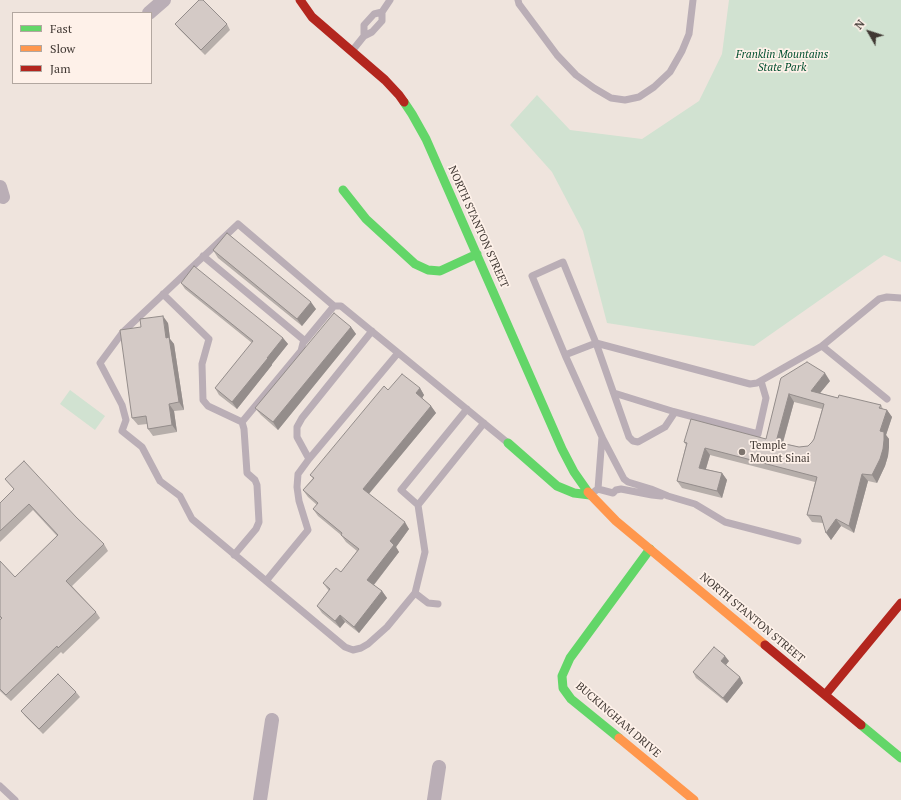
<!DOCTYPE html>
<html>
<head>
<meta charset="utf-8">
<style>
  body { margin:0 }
  #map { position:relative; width:901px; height:800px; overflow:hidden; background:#efe4dd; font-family:"PT Serif",serif }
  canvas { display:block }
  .legend { position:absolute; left:12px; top:12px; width:140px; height:72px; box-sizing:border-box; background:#fef1e9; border:1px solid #b2a7a0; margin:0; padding:5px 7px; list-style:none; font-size:12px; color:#403833 }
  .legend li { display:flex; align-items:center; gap:8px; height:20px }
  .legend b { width:20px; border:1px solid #b2a7a0 }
  .north { position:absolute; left:849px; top:12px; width:40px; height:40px; -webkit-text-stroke:3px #fef1e9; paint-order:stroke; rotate:309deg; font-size:11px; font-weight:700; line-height:16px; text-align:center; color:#403833 }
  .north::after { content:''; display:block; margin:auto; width:14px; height:18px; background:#403833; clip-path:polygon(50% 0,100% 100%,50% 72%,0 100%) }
</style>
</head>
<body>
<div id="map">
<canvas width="901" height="800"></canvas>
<ul class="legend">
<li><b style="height:5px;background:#63d668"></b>Fast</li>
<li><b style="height:5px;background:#ff974d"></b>Slow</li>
<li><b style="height:5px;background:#b3261e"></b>Jam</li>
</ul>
<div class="north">N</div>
</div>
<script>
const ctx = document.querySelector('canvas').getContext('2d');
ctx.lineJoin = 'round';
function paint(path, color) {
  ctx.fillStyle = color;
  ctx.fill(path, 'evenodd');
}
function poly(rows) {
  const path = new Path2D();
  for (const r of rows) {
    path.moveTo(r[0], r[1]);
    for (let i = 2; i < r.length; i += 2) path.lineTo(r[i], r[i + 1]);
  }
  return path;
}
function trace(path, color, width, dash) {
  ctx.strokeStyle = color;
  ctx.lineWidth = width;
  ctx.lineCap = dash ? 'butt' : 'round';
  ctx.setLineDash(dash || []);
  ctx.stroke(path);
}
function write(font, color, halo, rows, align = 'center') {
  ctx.font = font + ' "PT Serif",serif';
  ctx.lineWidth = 3.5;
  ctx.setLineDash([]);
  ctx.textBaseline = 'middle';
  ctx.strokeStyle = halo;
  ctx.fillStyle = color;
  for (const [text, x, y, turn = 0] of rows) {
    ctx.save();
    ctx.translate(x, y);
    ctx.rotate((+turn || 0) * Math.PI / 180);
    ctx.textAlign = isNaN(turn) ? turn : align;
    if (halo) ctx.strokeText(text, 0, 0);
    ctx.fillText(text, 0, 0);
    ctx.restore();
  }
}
const green = poly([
  [729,0,901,0,901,262,884,255,754,346,607,323,583,231,552,172,510,125,537,95,570,130,642,139,699,101,722,54],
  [70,390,105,416,95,430,60,404]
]);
const lane = poly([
  [518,0,519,4,557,55,576,75,594,88,611,98,625,100,639,97,654,87,670,72,682,51,689,34,693,0],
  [364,36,364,25,374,14,382,12],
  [352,51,364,36,372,32,382,21,382,12,390,0],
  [203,256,305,341],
  [163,294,209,339,202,364,203,400,208,406,242,422,244,429,247,473,255,480,257,485,259,522,256,529,234,555],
  [334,306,238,224,123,332,100,363,122,405,126,420,122,431,142,447,160,481,180,496,192,519,345,647,353,650,361,648,368,644,387,627,415,593,425,552,418,505,401,490,467,409],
  [822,346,879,299,887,297,901,298],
  [565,355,596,343,750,384,757,383,822,346,887,399],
  [614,393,675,412,758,434,766,398,761,381],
  [675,412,665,427,638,442,633,441,629,437,596,343,563,262,532,276,565,355,602,437,624,479,628,482,651,489,668,496,695,504,725,522,798,541],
  [242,422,301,351,303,343,305,341,334,306,341,306,508,443],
  [309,459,398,353],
  [598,489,613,493,616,490,621,489,652,495,661,496],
  [595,491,598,489,602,437],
  [418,505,484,423],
  [266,581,308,530,299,501,297,487,298,474,309,459,297,437,297,427,302,418,372,331],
  [415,593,428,603,438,604],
  [0,786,15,800]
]);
const street = poly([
  [149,13,164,0],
  [0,187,3,197],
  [260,800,272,720],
  [434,800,439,767]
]);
const fast = poly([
  [404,102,412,114,426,139,562,449,574,472,588,492],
  [343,190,366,219,415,264,428,270,440,271,477,254],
  [508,443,557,486,574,493,590,495],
  [861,725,901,758],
  [619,738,571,699,563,688,562,676,570,658,650,549]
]);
const slow = poly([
  [588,492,616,521,765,645],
  [619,738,694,800]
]);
const jam = poly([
  [300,0,312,17,385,80,399,95,404,102],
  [765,645,861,725],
  [825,695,901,603]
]);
const wall = poly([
  [175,24,227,24,230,30,205,55,179,29],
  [213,250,316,309,302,326,218,258],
  [181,283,283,338,288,344,272,364,272,365,237,409,219,395,215,388,252,343,185,289],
  [168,323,170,339,174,344,184,410,174,411,177,432,153,436,148,429,147,424,138,425,132,418],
  [351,327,356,334,278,430,261,415,255,408],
  [830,381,820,393,838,398,881,405,883,409,887,410,892,417,886,435,889,439,889,447,888,456,885,466,877,483,868,481,854,533,841,526,831,540,823,523,812,522,807,515,815,482,710,455,706,469,722,473,727,480,722,498,682,488,677,481,686,445,684,442,766,439,779,386],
  [794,402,822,409,814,439,812,442,808,446,799,447,783,443],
  [420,388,424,395,422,398,431,406,436,413,369,494,409,529,396,547,399,552,374,585,382,591,387,598,359,633,345,622,340,628,322,613,317,606,329,591,323,583,341,572,357,551,346,542,341,535,318,516,313,509,317,505,308,497,303,490,313,478,310,475],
  [5,479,76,517,104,544,108,551,72,586,96,612,100,618,63,654,61,652,11,701,0,691,0,620,1,619,0,618,0,561,15,577,57,536,33,510,0,542,0,503,14,489],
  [729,661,726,665,740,677,743,683,727,703,696,678,693,672],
  [76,692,80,697,43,734,25,716,21,711]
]);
const shadedWall = poly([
  [311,302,316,309,302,326,297,319],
  [163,316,168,323,170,339,174,344,184,410,179,402,166,338],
  [351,327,356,334,278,430,273,422],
  [283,338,288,344,272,364,272,365,237,409,232,402],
  [825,373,830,381,816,398,811,391],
  [420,388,424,395,421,400,416,393],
  [789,394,794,402,781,449,776,442],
  [169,404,174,411,177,432,172,425],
  [431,406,436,413,367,496,363,489],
  [887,410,892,417,886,435,889,439,889,447,888,456,885,466,877,483,872,475,880,431],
  [705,448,710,455,704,475,699,468],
  [722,473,727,480,722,498,717,491],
  [862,474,868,481,854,533,849,526],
  [836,519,841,526,831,540,826,533],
  [405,522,409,529,396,547,399,552,372,587,367,580,390,541],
  [382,591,387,598,359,633,354,627],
  [340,615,345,622,340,628,335,621],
  [725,656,729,661,724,667,721,661],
  [740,677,743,683,727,703,723,698]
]);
const building = poly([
  [199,0,203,0,227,24,201,50,175,24,199,0],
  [227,233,311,302,297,319,213,250,227,233],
  [194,266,283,338,267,358,268,358,232,402,215,388,253,341,181,283,194,266],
  [334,313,351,327,273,422,255,408,334,313],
  [163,316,166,338,169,337,179,402,169,404,172,425,148,429,146,416,132,418,120,330,141,327,140,319,163,316],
  [807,362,825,373,811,391,838,398,839,395,881,405,879,408,887,410,880,431,884,432,884,440,883,449,880,459,872,475,862,474,849,526,836,519,826,533,821,516,807,515,817,477,705,448,699,468,722,473,717,491,677,481,687,443,684,442,691,419,766,439,779,386,780,381,781,378,807,362],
  [789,394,824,404,814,439,812,442,808,446,799,447,776,442,789,394],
  [402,374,420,388,416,393,431,406,363,489,405,522,390,541,394,545,367,580,382,591,354,627,340,615,335,621,317,606,330,589,323,583,336,568,341,572,359,549,341,535,342,533,313,509,318,503,303,490,314,478,310,475,384,386,388,390,402,374],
  [24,461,76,517,104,544,66,581,96,612,58,648,57,646,6,695,0,689,0,620,2,618,0,616,0,561,15,577,58,535,29,504,0,531,0,503,14,489,5,479,24,461],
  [714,647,725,656,721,661,740,677,723,698,693,672,714,647],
  [58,674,76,692,39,729,21,711,58,674]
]);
const markers = [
  [742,452,4,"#7d746e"]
];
const parkNames = [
  ["Franklin Mountains",782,55],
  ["State Park",782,68]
];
const streetNames = [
  ["NORTH STANTON STREET",478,227,66],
  ["NORTH STANTON STREET",752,618,40],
  ["BUCKINGHAM DRIVE",618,720,41]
];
const poiNames = [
  ["Temple",750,446],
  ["Mount Sinai",750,459]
];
paint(green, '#d1e2d1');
trace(lane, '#baaeb6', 7);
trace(street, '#baaeb6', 14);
trace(fast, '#63d668', 9);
trace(slow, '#ff974d', 9);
trace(jam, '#b3261e', 9);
paint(wall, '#b6aeaa');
paint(shadedWall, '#948d8b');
paint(building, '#d4cac6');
trace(building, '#948d8b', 1);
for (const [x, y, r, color] of markers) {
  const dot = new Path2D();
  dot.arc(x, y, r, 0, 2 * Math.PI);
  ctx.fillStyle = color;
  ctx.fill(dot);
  trace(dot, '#fef1e9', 1.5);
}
write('italic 11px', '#014f2f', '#fef1e9', parkNames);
write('11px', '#403833', '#fef1e9', streetNames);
write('11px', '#403833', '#fef1e9', poiNames, 'left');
</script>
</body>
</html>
